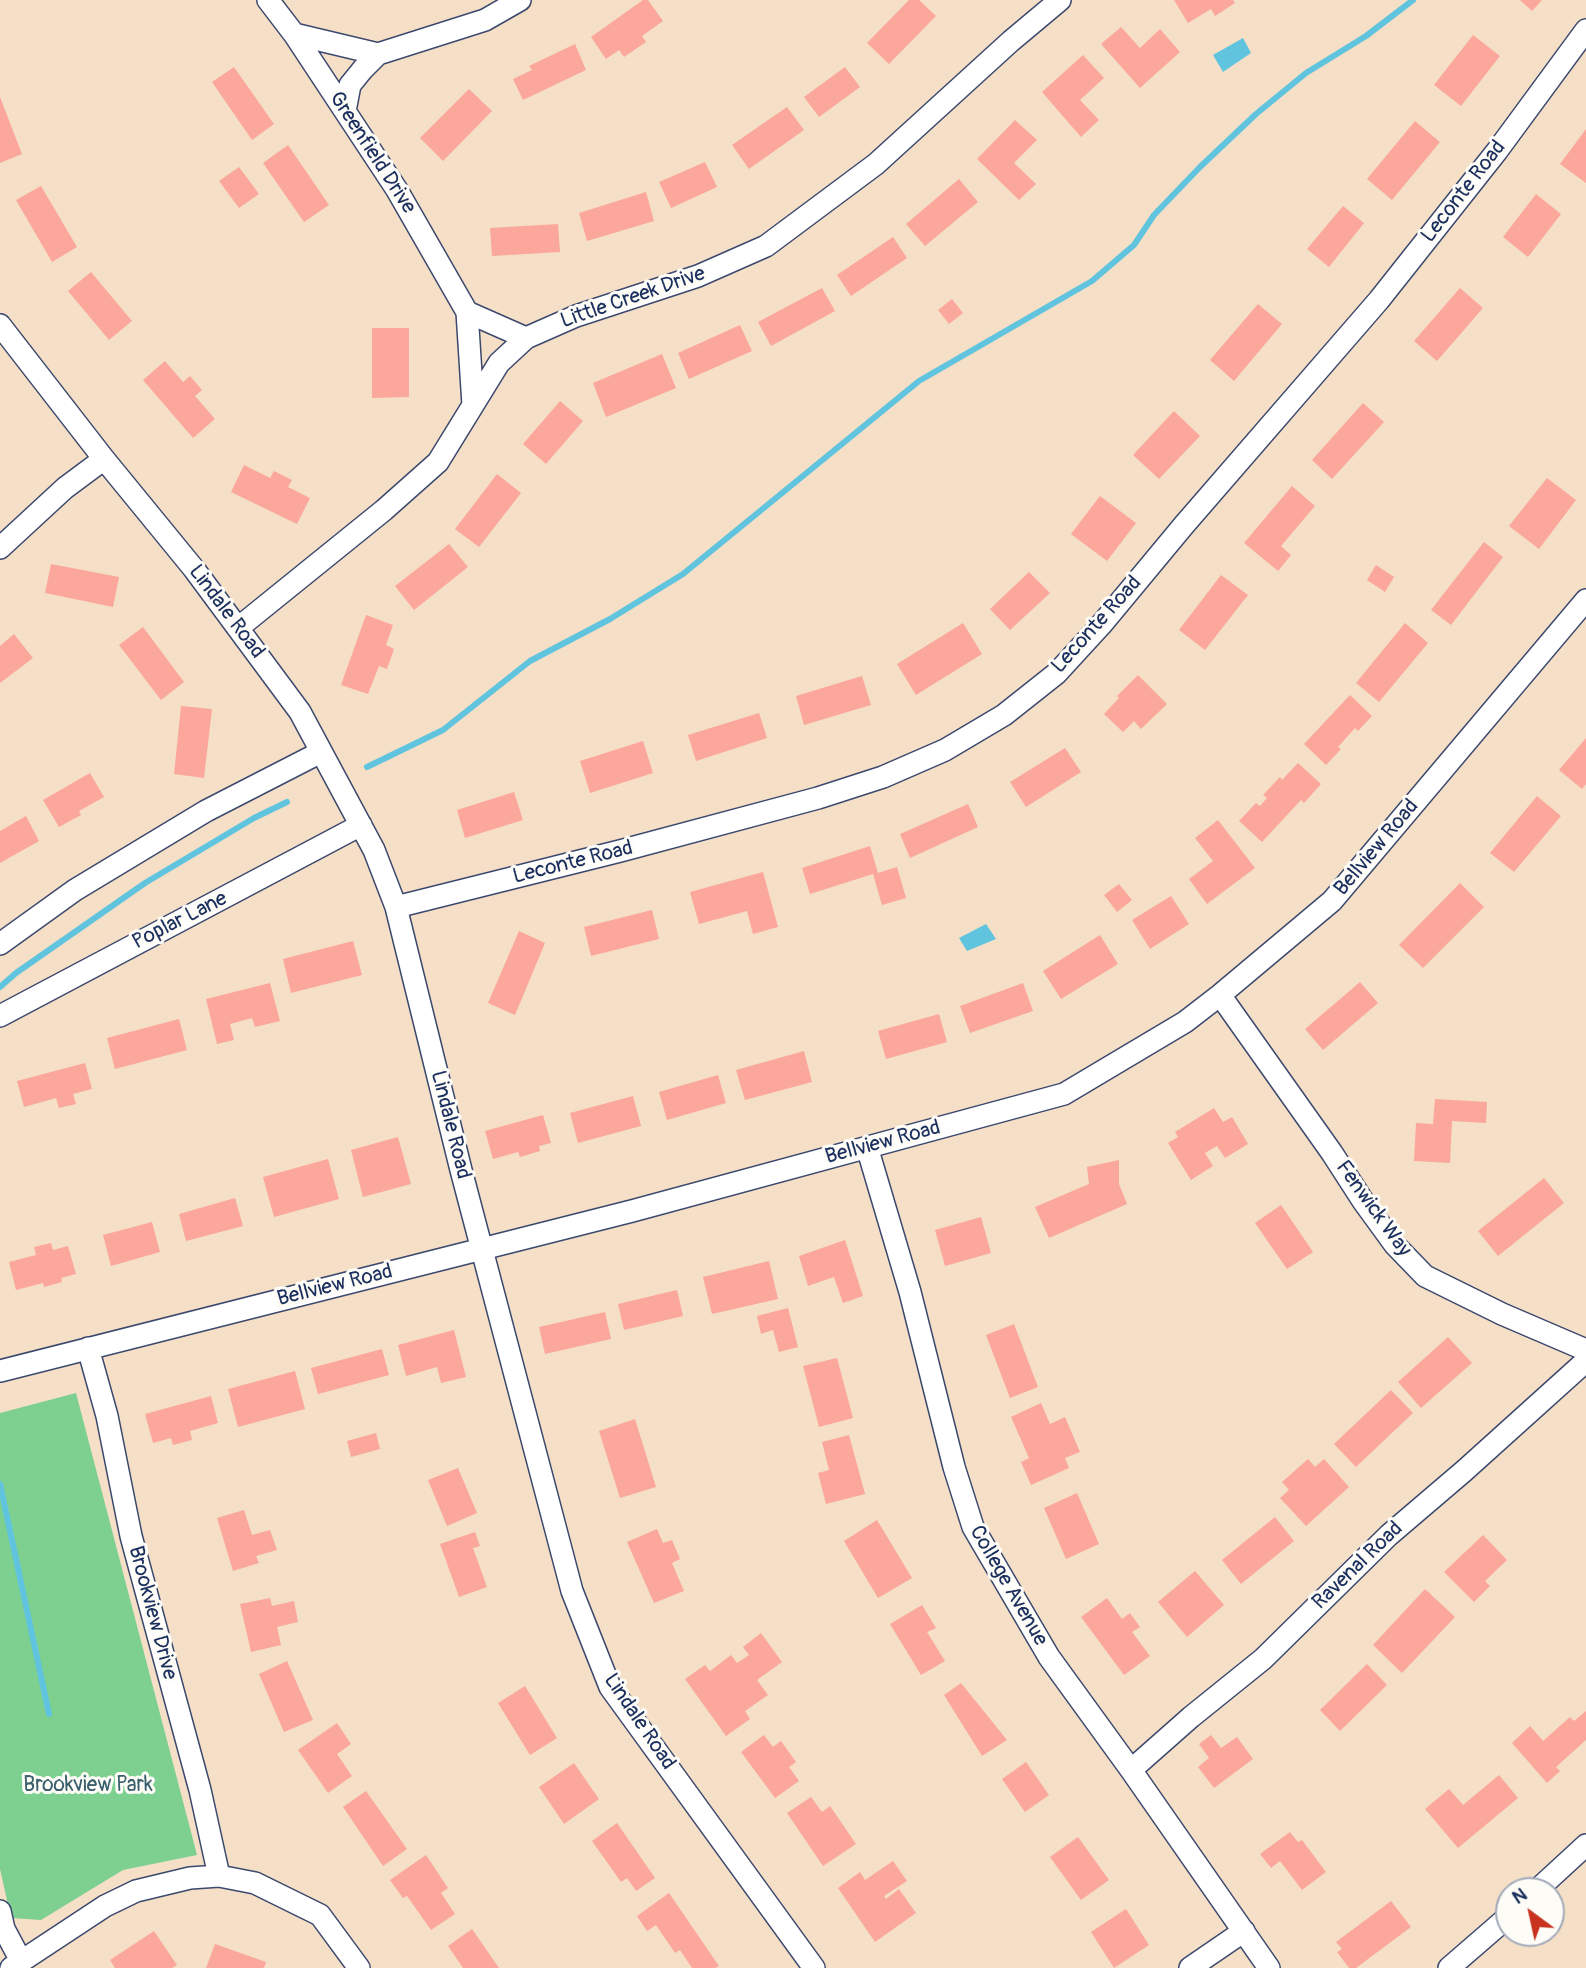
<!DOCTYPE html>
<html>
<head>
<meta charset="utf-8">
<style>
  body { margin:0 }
  #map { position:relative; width:1586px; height:1968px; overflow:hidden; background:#f5dfc6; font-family:Pangolin,sans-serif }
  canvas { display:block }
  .north { position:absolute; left:1495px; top:1877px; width:70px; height:70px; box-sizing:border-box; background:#fdfcf7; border:2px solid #a3aaba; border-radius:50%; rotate:327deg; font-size:19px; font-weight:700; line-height:28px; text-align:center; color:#1b2f5e }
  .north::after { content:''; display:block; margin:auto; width:24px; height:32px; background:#c8321e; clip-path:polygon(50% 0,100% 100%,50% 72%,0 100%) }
</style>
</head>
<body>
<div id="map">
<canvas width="1586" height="1968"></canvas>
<div class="north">N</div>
</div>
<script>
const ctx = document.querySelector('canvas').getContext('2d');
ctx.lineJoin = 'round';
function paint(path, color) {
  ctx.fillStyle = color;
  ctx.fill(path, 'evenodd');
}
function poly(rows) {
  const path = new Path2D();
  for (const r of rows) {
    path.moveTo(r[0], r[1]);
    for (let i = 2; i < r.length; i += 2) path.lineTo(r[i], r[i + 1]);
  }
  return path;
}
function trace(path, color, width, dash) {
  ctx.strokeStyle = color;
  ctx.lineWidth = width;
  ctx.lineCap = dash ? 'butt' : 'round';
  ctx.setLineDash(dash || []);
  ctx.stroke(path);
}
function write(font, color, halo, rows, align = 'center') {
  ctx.font = font + ' Pangolin,sans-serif';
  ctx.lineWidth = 6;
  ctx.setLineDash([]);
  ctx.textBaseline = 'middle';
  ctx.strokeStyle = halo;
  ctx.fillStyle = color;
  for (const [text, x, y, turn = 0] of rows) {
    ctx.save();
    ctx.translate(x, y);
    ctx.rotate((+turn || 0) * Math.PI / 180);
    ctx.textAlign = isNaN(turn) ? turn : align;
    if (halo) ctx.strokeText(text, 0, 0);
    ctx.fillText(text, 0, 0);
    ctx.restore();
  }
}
const green = poly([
  [76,1393,197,1855,123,1870,41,1920,11,1918,0,1869,0,1413]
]);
const water = poly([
  [1243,38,1251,53,1223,72,1213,55],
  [986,924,996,939,967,951,959,938]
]);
const stream = poly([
  [367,767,443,730,530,661,610,619,683,574,919,381,1092,281,1134,245,1154,215,1200,167,1256,114,1306,73,1366,36,1413,0],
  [0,987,16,973,145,883,254,818,287,802],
  [0,1484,49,1714]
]);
const building = poly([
  [643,0,648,0,663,21,642,36,646,42,624,57,619,50,606,59,591,37],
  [909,0,919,0,936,16,889,64,867,43],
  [1174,0,1233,0,1235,3,1215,16,1211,9,1188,23],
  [1520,0,1542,0,1532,11],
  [1121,27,1140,48,1160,29,1180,52,1140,88,1101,44],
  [1473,35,1500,56,1461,106,1434,85],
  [575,44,586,70,523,100,513,79,532,70,529,66],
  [1083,55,1104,78,1080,100,1099,120,1081,137,1042,92],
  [234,67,274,124,252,140,212,82],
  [845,67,860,87,819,117,804,97],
  [469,89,492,111,443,161,420,138],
  [0,97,22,154,0,163],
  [787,107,804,130,749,169,732,145],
  [1015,120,1037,140,1014,163,1036,184,1019,200,977,159],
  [1415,121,1440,142,1392,200,1367,179],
  [1586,129,1586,183,1560,164],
  [288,145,329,205,304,222,263,163],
  [705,162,717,187,671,208,659,182],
  [239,167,259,194,239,208,219,181],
  [959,179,978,202,925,246,906,224],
  [41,186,77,247,52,262,16,200],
  [646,192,654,221,587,241,579,213],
  [1536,194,1561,214,1528,257,1503,237],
  [1343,206,1364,223,1329,267,1307,249],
  [558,224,560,252,492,256,490,228],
  [893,237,907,258,851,296,837,275],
  [91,272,132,321,109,340,68,291],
  [822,288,835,311,771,346,758,322],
  [1460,288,1483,308,1437,361,1414,341],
  [952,299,963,313,949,324,938,310],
  [1258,304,1282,324,1234,381,1210,360],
  [740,325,752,351,689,379,678,353],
  [372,328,409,328,409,397,372,398],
  [662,354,676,388,606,417,593,383],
  [165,361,183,382,190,376,202,390,195,396,215,419,193,438,143,380],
  [560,401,583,421,546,464,523,444],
  [1363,403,1384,422,1332,479,1312,460],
  [1174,411,1200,436,1159,479,1133,455],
  [244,465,270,478,274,471,292,480,288,487,310,498,297,524,231,492],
  [497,474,521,493,479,547,455,529],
  [1547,478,1576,500,1539,549,1509,526],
  [1292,486,1315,506,1281,546,1291,555,1278,571,1244,543],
  [1100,496,1136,523,1107,561,1071,534],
  [1484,542,1503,557,1451,625,1431,610],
  [449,544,468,567,414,610,395,586],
  [51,564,119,577,113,607,45,593],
  [1376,565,1394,577,1385,592,1367,580],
  [1029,572,1050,593,1010,630,990,609],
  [1221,575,1248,595,1205,650,1179,630],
  [366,615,393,625,386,645,394,649,387,669,379,666,368,694,341,685],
  [963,623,982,654,916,695,897,664],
  [1405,623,1428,643,1379,702,1356,683],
  [143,627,184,682,161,700,119,645],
  [14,634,33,658,0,683,0,646],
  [1138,675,1167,704,1141,729,1134,721,1123,732,1104,714,1119,698,1117,696],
  [862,676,871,705,804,725,796,696],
  [1350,695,1372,716,1358,731,1355,728,1338,747,1341,749,1326,765,1304,744],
  [181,706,212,709,204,778,174,774],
  [759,713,767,738,696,761,688,735],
  [1586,738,1586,784,1582,789,1559,770],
  [643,741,653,773,590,793,580,761],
  [1065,748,1081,772,1026,807,1010,782],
  [1298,763,1321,784,1304,803,1301,800,1262,842,1239,821,1256,803,1260,806,1267,798,1263,795,1280,777,1282,780],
  [90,773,104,797,79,811,81,815,59,827,43,800],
  [514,792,523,820,465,838,457,810],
  [1537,796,1561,816,1514,872,1490,853],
  [968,804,978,827,910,858,900,834],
  [26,816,39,841,0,863,0,831],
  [1218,820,1255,868,1207,904,1189,879,1213,861,1195,838],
  [870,846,878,873,897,867,906,898,882,905,873,874,810,894,802,868],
  [763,872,778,927,753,934,747,911,699,924,690,892],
  [1460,883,1484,907,1423,968,1399,945],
  [1119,884,1132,900,1117,912,1104,895],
  [1171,896,1189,924,1150,949,1132,920],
  [652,910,659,939,591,956,584,927],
  [519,931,545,943,515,1015,488,1003],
  [1100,935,1118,964,1061,999,1043,971],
  [353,941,362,975,291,993,283,959],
  [1360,982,1378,1003,1323,1050,1305,1029],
  [270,983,280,1021,255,1027,252,1018,230,1024,234,1040,217,1044,206,999],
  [1023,983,1033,1011,970,1033,960,1006],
  [939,1014,947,1042,886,1059,878,1031],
  [179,1019,187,1050,115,1069,107,1038],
  [804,1051,812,1082,745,1100,736,1070],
  [85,1063,92,1089,73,1094,76,1104,59,1108,56,1098,24,1107,17,1081],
  [718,1075,726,1103,667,1120,659,1092],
  [633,1096,641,1126,578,1143,570,1113],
  [1435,1099,1487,1102,1486,1123,1452,1121,1450,1163,1414,1161,1416,1123,1433,1124],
  [1214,1108,1223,1122,1232,1117,1248,1144,1225,1158,1217,1146,1205,1153,1213,1166,1191,1180,1168,1143,1178,1137,1175,1132],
  [543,1115,551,1143,539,1146,540,1151,520,1157,518,1152,493,1159,485,1131],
  [398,1137,411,1184,363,1197,351,1150],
  [328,1159,339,1199,274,1217,263,1177],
  [1119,1160,1119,1184,1127,1204,1049,1238,1035,1207,1089,1184,1087,1167],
  [1544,1178,1564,1203,1498,1256,1478,1231],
  [235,1198,243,1226,186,1241,179,1214],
  [1281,1205,1313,1252,1287,1269,1255,1223],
  [981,1217,991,1253,945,1266,935,1230],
  [152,1222,160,1252,111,1266,103,1235],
  [845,1240,863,1296,843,1303,834,1277,808,1286,799,1256],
  [51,1243,53,1250,68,1246,76,1274,61,1278,62,1282,44,1287,43,1283,16,1290,9,1262,36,1255,34,1247],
  [769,1261,778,1299,712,1314,703,1277],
  [677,1290,683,1316,624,1330,618,1304],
  [788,1308,798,1347,779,1352,773,1330,761,1334,757,1316],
  [605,1312,611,1339,545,1354,539,1327],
  [1014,1324,1038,1387,1010,1398,986,1335],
  [454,1330,466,1377,441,1383,437,1367,406,1376,398,1345],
  [1448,1337,1472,1363,1421,1408,1398,1382],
  [382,1349,389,1375,318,1394,311,1368],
  [837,1358,853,1418,819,1427,803,1366],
  [295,1371,305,1409,238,1427,228,1389],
  [1391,1390,1413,1413,1356,1467,1334,1444],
  [211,1396,218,1423,190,1431,192,1440,173,1445,171,1438,153,1443,145,1414],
  [1041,1403,1050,1424,1065,1417,1080,1452,1065,1458,1069,1468,1031,1485,1021,1462,1029,1458,1011,1417],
  [635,1419,656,1487,620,1498,599,1431],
  [376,1433,380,1449,351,1457,347,1441],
  [849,1435,865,1494,826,1504,818,1473,829,1470,822,1442],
  [1308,1459,1315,1467,1324,1459,1349,1487,1306,1526,1280,1498,1289,1490,1282,1482],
  [458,1468,477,1513,447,1526,428,1480],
  [1077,1493,1099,1544,1066,1559,1044,1508],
  [244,1510,252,1535,270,1530,277,1550,256,1556,259,1563,233,1571,217,1518],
  [1275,1517,1294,1541,1241,1584,1222,1560],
  [877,1520,912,1578,878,1598,844,1541],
  [657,1529,663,1543,672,1540,680,1559,672,1563,684,1591,654,1603,627,1542],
  [475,1532,480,1546,473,1548,487,1587,459,1597,440,1544],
  [1483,1535,1507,1560,1485,1581,1490,1586,1474,1602,1444,1572],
  [1195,1571,1224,1605,1187,1637,1158,1602],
  [1425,1589,1455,1617,1402,1673,1373,1645],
  [270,1598,272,1606,294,1601,298,1622,277,1627,281,1645,251,1652,240,1604],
  [1107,1598,1122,1619,1130,1613,1140,1627,1132,1632,1150,1656,1124,1675,1081,1617],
  [922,1605,936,1628,927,1632,945,1661,921,1675,890,1624],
  [761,1633,782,1662,757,1680,768,1695,745,1711,750,1719,726,1736,685,1679,705,1665,710,1671,731,1655,737,1663,749,1655,743,1647],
  [287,1661,313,1720,284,1732,259,1674],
  [1367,1664,1387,1685,1340,1731,1320,1710],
  [961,1683,1007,1740,982,1756,944,1695],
  [525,1686,557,1738,530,1755,498,1703],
  [1586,1711,1586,1740,1556,1767,1560,1771,1547,1783,1512,1743,1530,1726,1543,1741,1570,1717,1574,1721],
  [337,1723,351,1744,337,1754,352,1776,328,1793,298,1750],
  [764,1735,773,1747,781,1741,796,1762,789,1767,799,1781,775,1798,741,1752],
  [1211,1735,1221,1748,1237,1737,1253,1759,1214,1788,1198,1767,1209,1758,1199,1744],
  [1026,1762,1049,1795,1025,1812,1002,1779],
  [574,1763,599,1799,564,1824,539,1787],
  [1499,1775,1518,1798,1458,1848,1425,1809,1449,1789,1463,1805],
  [366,1791,407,1849,383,1866,343,1807],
  [811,1797,822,1812,830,1806,856,1844,823,1866,787,1813],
  [617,1823,655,1878,636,1891,627,1878,621,1882,592,1841],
  [1290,1832,1298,1842,1302,1840,1326,1872,1302,1890,1280,1861,1271,1868,1260,1854],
  [1078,1837,1109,1880,1081,1900,1050,1857],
  [426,1855,448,1888,441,1893,455,1914,431,1930,407,1896,403,1898,390,1880],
  [893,1861,907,1881,884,1896,886,1899,899,1889,916,1913,875,1942,838,1888,860,1872,865,1880],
  [669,1893,719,1966,715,1968,692,1968,680,1950,675,1953,656,1925,647,1931,637,1916],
  [1391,1901,1411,1927,1356,1968,1349,1968,1337,1952,1342,1949,1336,1942],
  [1126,1909,1149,1945,1114,1968,1091,1932],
  [472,1929,499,1968,463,1968,448,1946],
  [154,1931,177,1965,172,1968,115,1968,110,1960],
  [215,1944,266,1962,264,1968,206,1968]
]);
const minor = poly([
  [268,0,294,34,397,190,467,312,473,405],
  [294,34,378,54],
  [345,111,350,85,363,69,378,54,485,20,520,0],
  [467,312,526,338],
  [0,325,104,459,194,569,300,712,374,850,396,907,461,1170,572,1591,610,1687,814,1968],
  [0,548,65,488,104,459],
  [238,628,384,510,438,462,499,363,526,338,576,316,698,276,766,246,876,164,1011,41,1060,0],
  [396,907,620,851,818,798,883,777,945,750,1004,715,1057,673,1101,625,1184,525,1379,300,1497,151,1586,30],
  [0,944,75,890,206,811,321,752],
  [1220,995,1332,1153,1363,1201,1395,1245,1425,1276,1502,1314,1586,1350],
  [0,1016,361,825],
  [867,1147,910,1292,954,1467,973,1527,1049,1657,1131,1770,1269,1968],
  [88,1348,107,1416,131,1536,200,1790,219,1876],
  [0,1371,632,1211,1064,1094,1185,1022,1220,995,1332,901,1586,600],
  [1131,1770,1191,1717,1263,1659,1389,1535,1464,1471,1586,1361],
  [1536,1891,1586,1845],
  [0,1911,4,1929,21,1961],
  [11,1968,105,1906,136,1891,190,1878,219,1876,255,1883,320,1915,359,1968],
  [1190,1968,1244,1931],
  [1449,1968,1509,1916]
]);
const streetNames = [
  ["Greenfield Drive",372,153,57],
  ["Leconte Road",1464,192,-52],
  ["Little Creek Drive",633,298,-19],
  ["Lindale Road",226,612,53],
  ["Leconte Road",1097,625,-48],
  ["Bellview Road",1377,848,-50],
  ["Leconte Road",573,863,-14],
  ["Poplar Lane",180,921,-27],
  ["Lindale Road",450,1125,76],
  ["Bellview Road",883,1143,-15],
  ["Fenwick Way",1373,1209,54],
  ["Bellview Road",335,1286,-14],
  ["Ravenal Road",1358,1566,-44],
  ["College Avenue",1008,1586,60],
  ["Brookview Drive",152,1613,75],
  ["Lindale Road",639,1722,56]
];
const parkNames = [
  ["Brookview Park",88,1786]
];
paint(green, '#7ed091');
paint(water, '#61c4df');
trace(stream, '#61c4df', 6);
paint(building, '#fba79b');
trace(minor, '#3c496e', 24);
trace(minor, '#fff', 21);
write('21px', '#1b2f5e', '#fdfcf7', streetNames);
write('21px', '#395f6d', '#fdfcf7', parkNames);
</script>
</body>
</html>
